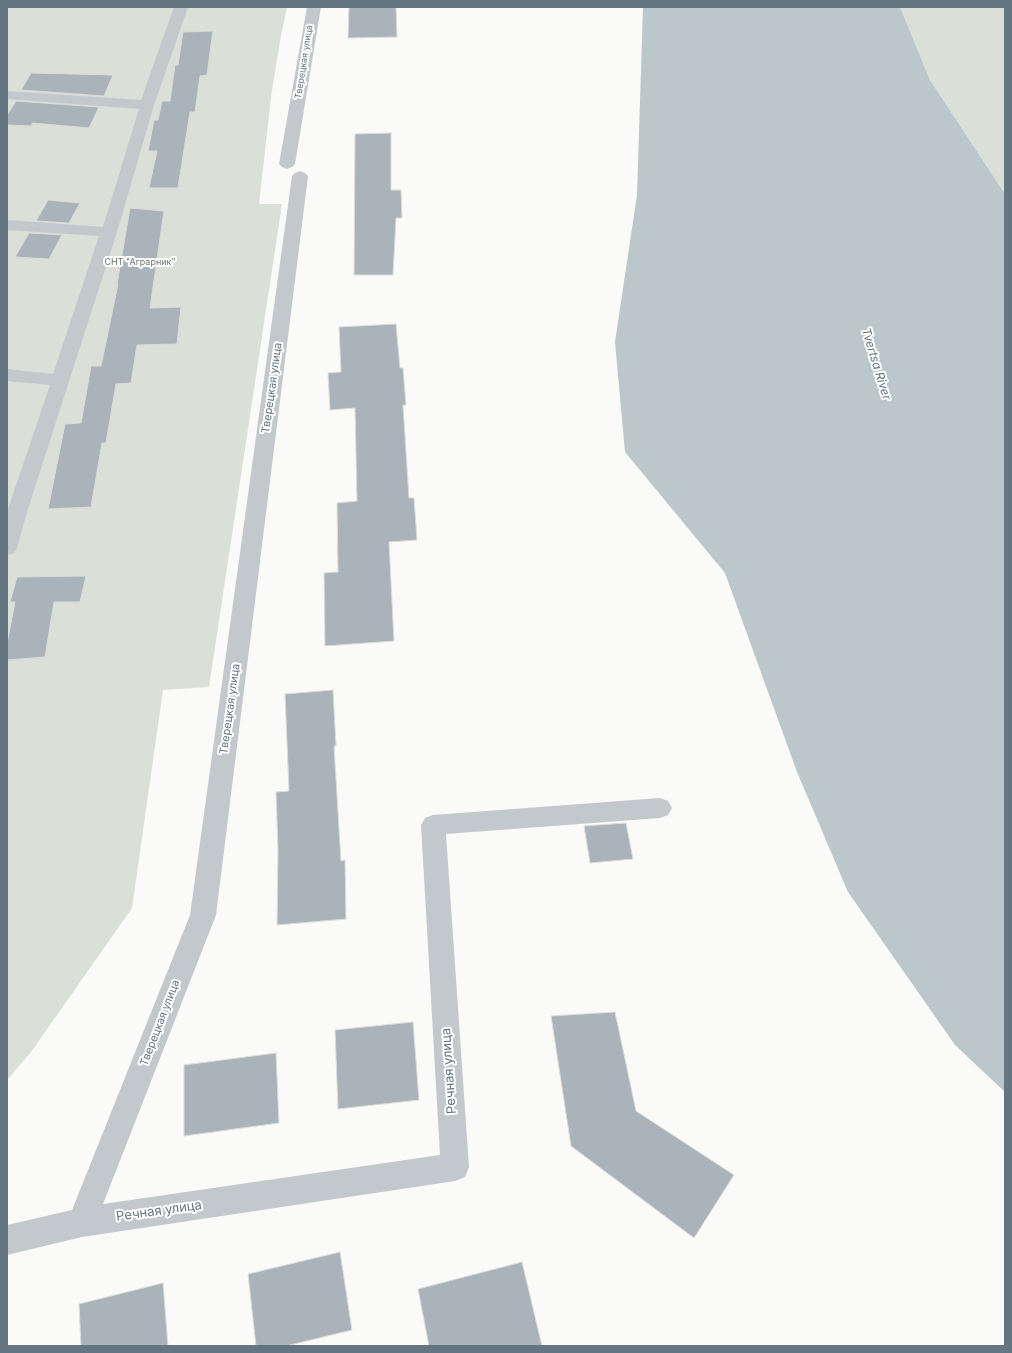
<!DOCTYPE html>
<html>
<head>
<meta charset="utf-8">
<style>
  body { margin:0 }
  #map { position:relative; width:1012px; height:1353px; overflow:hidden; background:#fafaf8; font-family:Inter,sans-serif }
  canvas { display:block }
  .frame { position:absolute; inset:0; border:8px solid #657683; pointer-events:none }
</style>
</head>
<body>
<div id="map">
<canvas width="1012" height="1353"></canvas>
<div class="frame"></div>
</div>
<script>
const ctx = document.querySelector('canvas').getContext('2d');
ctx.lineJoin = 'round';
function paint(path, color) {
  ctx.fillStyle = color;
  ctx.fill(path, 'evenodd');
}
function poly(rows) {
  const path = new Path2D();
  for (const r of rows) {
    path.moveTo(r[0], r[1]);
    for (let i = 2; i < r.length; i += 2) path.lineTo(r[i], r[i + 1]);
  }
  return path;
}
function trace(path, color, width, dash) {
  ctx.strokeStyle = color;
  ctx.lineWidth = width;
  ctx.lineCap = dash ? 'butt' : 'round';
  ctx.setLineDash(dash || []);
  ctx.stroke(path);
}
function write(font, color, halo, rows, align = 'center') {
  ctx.font = font + ' Inter,sans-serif';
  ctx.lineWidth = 4;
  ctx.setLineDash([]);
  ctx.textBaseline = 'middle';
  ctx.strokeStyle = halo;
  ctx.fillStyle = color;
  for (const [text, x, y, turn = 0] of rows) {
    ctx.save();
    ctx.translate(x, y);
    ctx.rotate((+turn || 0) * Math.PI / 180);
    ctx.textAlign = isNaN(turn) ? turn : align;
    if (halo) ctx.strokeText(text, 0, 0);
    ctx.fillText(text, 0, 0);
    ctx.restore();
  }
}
const green = poly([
  [7,7,287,7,280,41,271,97,259,204,282,204,209,687,163,690,132,908,31,1052,7,1080],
  [900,7,1005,7,1005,194,930,80]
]);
const water = poly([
  [643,7,900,7,930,80,1005,194,1005,1092,955,1045,848,892,797,772,725,573,625,452,615,342,637,195]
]);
const building = poly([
  [349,7,396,7,397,37,348,38,349,7],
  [213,31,207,75,200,76,195,112,190,112,178,188,149,188,157,151,148,151,154,120,158,120,162,101,170,101,175,65,178,65,183,32,213,31],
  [31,73,113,75,104,96,21,90,31,73],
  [16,101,99,107,89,128,33,123,31,126,7,125,7,115,16,101],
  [391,133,391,190,401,190,402,218,396,218,393,275,354,275,355,134,391,133],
  [48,200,80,203,69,223,36,221,48,200],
  [130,208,164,211,150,308,181,307,177,344,137,345,131,383,116,384,106,443,102,443,91,507,48,509,65,424,81,423,91,366,101,366,118,284,117,284,130,208],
  [29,233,62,235,49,259,15,257,29,233],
  [396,324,400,368,403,368,406,405,403,405,409,498,414,498,417,540,389,542,394,641,325,646,324,573,338,572,337,503,357,501,355,408,330,410,328,373,341,372,339,327,396,324],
  [86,576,80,602,54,602,45,657,7,660,7,644,15,602,10,602,17,577,86,576],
  [333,690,336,746,334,746,341,861,345,860,346,919,277,925,278,850,276,792,289,791,285,694,333,690],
  [626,823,633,859,590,863,584,826,626,823],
  [615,1012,636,1111,734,1175,694,1238,571,1146,551,1016,615,1012],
  [413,1022,419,1100,338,1109,335,1030,413,1022],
  [276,1053,279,1123,184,1136,184,1065,276,1053],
  [340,1252,352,1330,286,1346,256,1346,248,1274,340,1252],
  [522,1262,542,1346,429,1346,418,1289,522,1262],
  [163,1283,168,1346,81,1346,79,1304,163,1283]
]);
const minor = poly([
  [174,7,188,7,154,105,117,232,27,512,17,548,14,553,7,555,7,512,50,385,7,381,7,369,53,374,99,236,7,230,7,220,103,227,139,109,7,99,7,91,141,100,174,7],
  [307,7,321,7,295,164,292,167,287,169,282,167,279,164,307,7],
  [300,171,305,173,308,176,216,915,103,1204,440,1155,421,825,425,818,433,815,660,798,668,801,672,808,668,815,660,818,446,834,469,1167,465,1177,455,1181,82,1237,7,1255,7,1225,72,1210,190,915,292,176,295,173,300,171]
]);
const farStreetnames = [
  ["Тверецкая улица",304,62,-81]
];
const farParknames = [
  ["СНТ \"Аграрник\"",140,262]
];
const streetNames = [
  ["Тверецкая улица",272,388,-82],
  ["Тверецкая улица",230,709,-82],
  ["Тверецкая улица",160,1023,-69]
];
const waterNames = [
  ["Tvertsa River",876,364,73]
];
const nearStreetnames = [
  ["Речная улица",449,1071,-94],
  ["Речная улица",159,1211,-8]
];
paint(green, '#dadfd7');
paint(water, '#bbc7cb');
paint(building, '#aab3b9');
trace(building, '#dcdcda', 1);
paint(minor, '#c3c8cc');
write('9px', '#657683', '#fff', farStreetnames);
write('9px', '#687a64', '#fff', farParknames);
write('11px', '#657683', '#fff', streetNames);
write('italic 12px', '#60757c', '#fff', waterNames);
write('13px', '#657683', '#fff', nearStreetnames);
</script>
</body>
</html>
